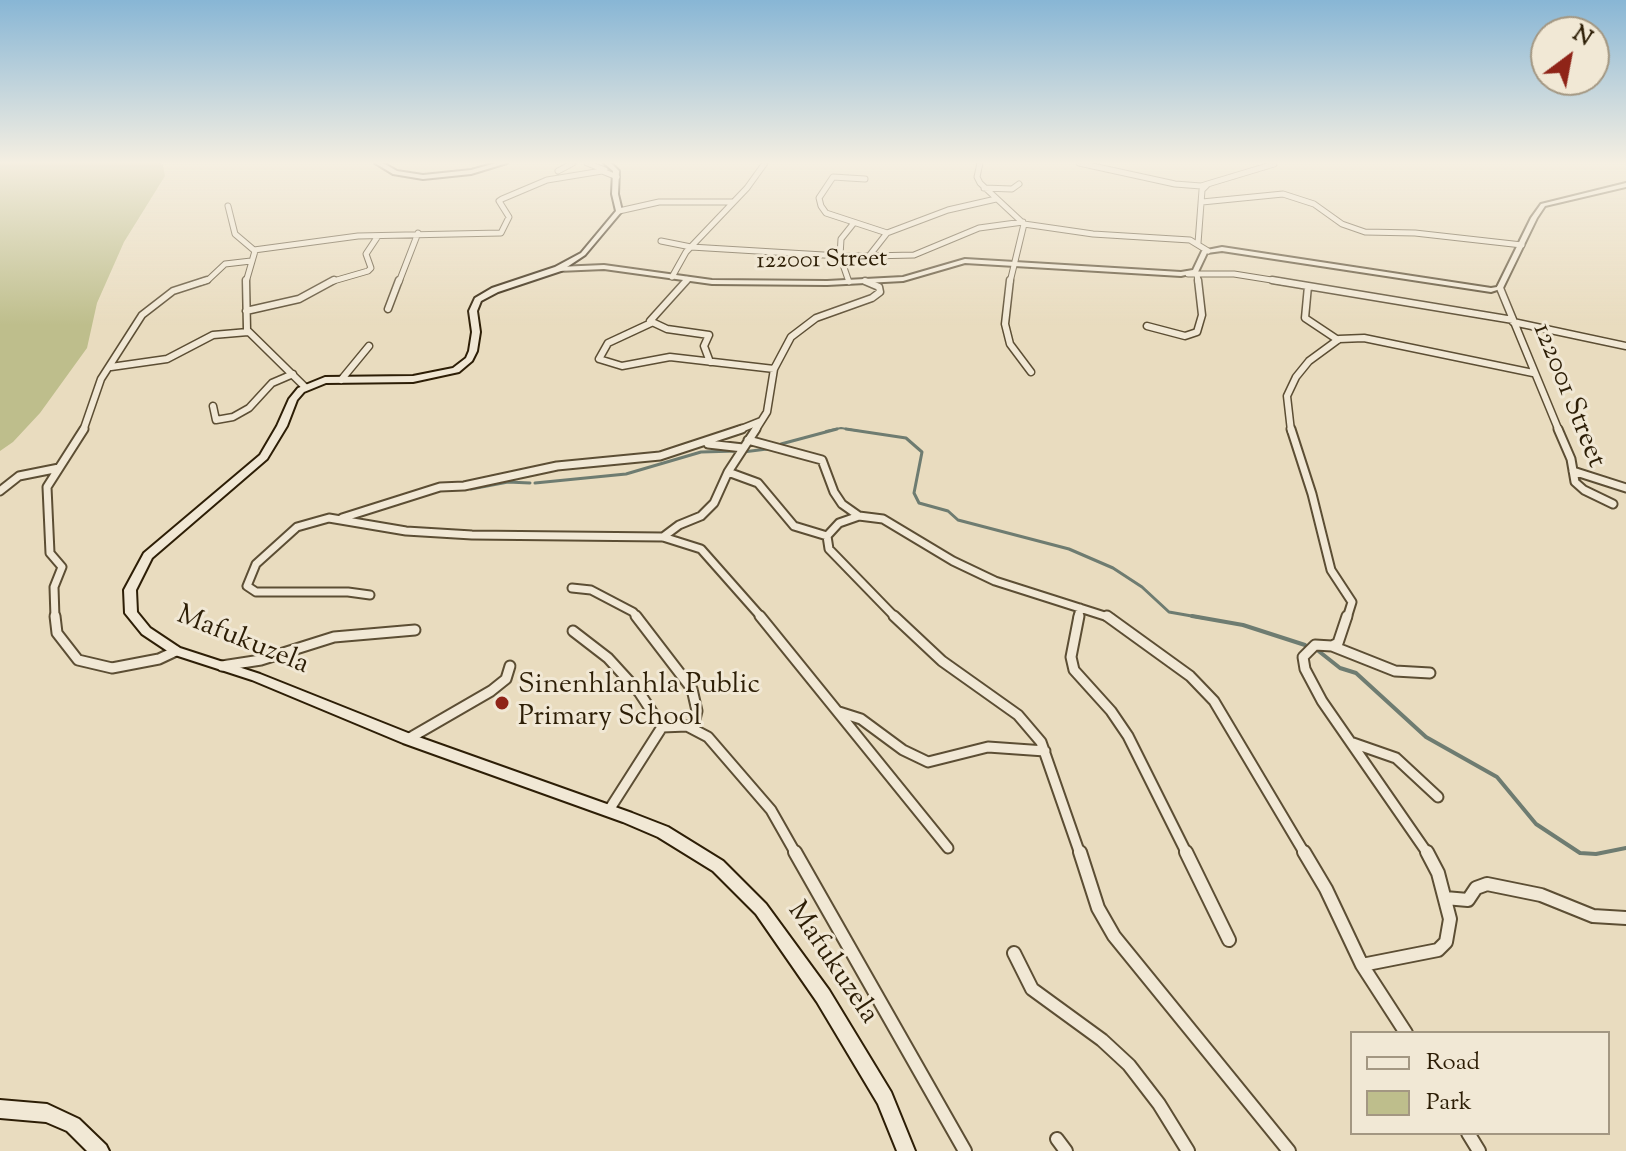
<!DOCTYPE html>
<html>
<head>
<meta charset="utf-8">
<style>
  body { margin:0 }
  #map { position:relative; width:1626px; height:1151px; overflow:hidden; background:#e9dcbf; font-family:"Sorts Mill Goudy",serif }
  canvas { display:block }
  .legend { position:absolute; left:1350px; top:1031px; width:260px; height:104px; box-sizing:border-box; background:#f1e8d5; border:2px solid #a39782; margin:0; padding:10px 14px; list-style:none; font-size:24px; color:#2d1e06 }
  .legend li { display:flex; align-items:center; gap:16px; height:40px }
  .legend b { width:40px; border:2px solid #a39782 }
  .north { position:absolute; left:1530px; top:16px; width:80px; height:80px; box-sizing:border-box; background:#f1e8d5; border:2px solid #a39782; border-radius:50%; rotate:32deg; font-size:22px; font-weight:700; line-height:32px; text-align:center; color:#2d1e06 }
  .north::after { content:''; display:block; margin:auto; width:28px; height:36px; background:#8f2418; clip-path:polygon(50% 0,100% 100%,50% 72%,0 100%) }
</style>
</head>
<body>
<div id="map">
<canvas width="1626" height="1151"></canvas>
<ul class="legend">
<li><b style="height:10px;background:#f1e8d5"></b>Road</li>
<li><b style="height:22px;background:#bebe8c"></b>Park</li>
</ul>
<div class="north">N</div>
</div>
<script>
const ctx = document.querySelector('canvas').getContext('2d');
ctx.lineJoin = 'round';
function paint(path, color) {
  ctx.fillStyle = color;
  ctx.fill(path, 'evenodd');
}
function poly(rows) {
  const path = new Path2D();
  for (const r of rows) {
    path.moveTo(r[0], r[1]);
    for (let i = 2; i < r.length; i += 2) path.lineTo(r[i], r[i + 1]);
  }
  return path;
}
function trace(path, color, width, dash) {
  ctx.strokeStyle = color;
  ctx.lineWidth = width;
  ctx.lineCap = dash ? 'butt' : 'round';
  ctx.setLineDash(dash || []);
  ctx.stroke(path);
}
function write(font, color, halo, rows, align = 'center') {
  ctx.font = font + ' "Sorts Mill Goudy",serif';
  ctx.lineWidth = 6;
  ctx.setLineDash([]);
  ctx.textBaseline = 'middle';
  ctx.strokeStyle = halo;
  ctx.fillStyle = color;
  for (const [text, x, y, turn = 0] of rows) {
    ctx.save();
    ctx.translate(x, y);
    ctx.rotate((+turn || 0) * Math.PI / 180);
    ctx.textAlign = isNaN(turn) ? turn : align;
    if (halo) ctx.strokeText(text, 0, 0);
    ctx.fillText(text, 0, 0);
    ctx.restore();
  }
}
const green = poly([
  [0,163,159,163,163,165,165,176,124,242,97,303,87,348,40,413,13,442,0,451]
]);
const streamFar2 = poly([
  [826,431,841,428,859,431]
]);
const streamFar1 = poly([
  [846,429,906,438,922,452,914,493,919,503,948,511,958,520,1069,549,1113,568,1142,587,1169,612,1203,618],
  [781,444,837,429],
  [743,452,767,449],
  [535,483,626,474,701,452,737,451],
  [471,489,508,482,530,483]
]);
const stream = poly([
  [1192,616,1243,625,1305,645],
  [1316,649,1340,668,1356,673,1426,737,1497,777,1536,824,1580,853,1596,854,1626,848]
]);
const minorFar4 = poly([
  [587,163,605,170],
  [980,163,977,177,980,183,1024,224,1010,282],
  [1079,163,1175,184,1201,186,1274,164],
  [558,171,573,163],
  [865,179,833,177,819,198,821,206,826,213,887,233],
  [984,188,1012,189,1019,184],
  [1202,202,1283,194,1314,204,1342,224,1365,232,1415,233,1522,245],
  [228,206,235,234,255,251,246,282],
  [619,211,659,202,732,202],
  [853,224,841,239,840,256,869,256,887,233,948,210,996,199],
  [1024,224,1093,234,1190,240,1208,251],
  [661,241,691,247,840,256,849,282],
  [1198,243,1202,190,1207,185],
  [254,250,358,236,501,233,509,217,499,201,502,199,547,180,602,171,617,177],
  [869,256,914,255,979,228,1023,222],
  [1188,274,1234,274,1284,282],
  [1197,274,1198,282],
  [672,277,686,252,747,188,765,163],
  [865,281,868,282],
  [201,282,208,280,225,264,251,261],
  [330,282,368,271,371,268,366,254,378,236],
  [399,282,418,233]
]);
const minorFar3 = poly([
  [246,280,247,330,305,387],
  [687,280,650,321,667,329,709,335,704,346,710,362],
  [1010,280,1005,324,1010,344,1031,372],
  [1272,280,1513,320],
  [1308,286,1305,318,1338,340],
  [1500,288,1559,431],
  [388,309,399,280],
  [246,311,299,299,334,280],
  [1513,322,1626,346],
  [651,323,608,343,599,359,622,366,670,357,774,369],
  [1147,326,1185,336,1197,332,1202,315,1198,280],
  [111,367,167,359,213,335,248,332],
  [341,380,369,346],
  [213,406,216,420,233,417,249,408,272,383,293,374],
  [83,431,101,379,142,315,173,291,207,280],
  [736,431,761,421],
  [755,431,767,412,774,369,791,337,816,318,872,298,880,292,879,287,865,281],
  [1291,431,1287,396,1296,377,1309,361,1339,339,1364,338,1533,373]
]);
const minorFar2 = poly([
  [1291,429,1312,494,1331,570,1352,602,1347,618],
  [1558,429,1571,459,1575,482,1584,490,1613,504],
  [748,440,822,460,834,492,842,504,859,516],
  [708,444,743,448],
  [1573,471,1626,488],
  [728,472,758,483,794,526,827,536],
  [0,491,19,476,59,468],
  [342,518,440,487,464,486,557,466,660,456,742,429],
  [663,537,679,525,701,516,714,503,728,472,756,429],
  [572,588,591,590,633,612,638,618],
  [370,595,348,592,256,592,247,586,256,564,297,527,329,518,406,531,472,535,663,537,701,549,762,618],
  [55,618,54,587,62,567,50,553,47,487,84,429],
  [896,618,829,549,827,536,839,523,859,516,883,519,953,561,995,581,1111,618],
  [1078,618,1080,608]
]);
const minorFar1 = poly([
  [55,616,57,633,78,660,112,668,159,659,176,651],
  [636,616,692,689,697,711,693,728],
  [760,616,948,848],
  [894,616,942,661,1018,715,1041,742,1080,854],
  [1079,616,1071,657,1074,670,1111,711,1128,736,1187,854],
  [1107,616,1190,676,1214,701,1305,854],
  [573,631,608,658,639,692,662,727],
  [1332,646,1338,643,1347,616],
  [222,666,261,660,334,637,415,630],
  [839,712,861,719,903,750,928,762,988,747,1045,751],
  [408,739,491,691,506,679,510,666],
  [1353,743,1396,758,1438,797],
  [609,810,662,727,687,726,708,737,771,810,796,854],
  [1428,854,1322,701,1305,669,1303,657,1315,645,1332,646,1395,671,1430,673]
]);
const minor = poly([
  [795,852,965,1151],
  [1080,852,1098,908,1114,936,1289,1151],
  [1186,852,1229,940],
  [1304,852,1326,889,1362,965,1406,1033],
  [1445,898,1468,900,1476,888,1487,884,1541,895,1593,916,1626,918],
  [1014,953,1032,989,1102,1040,1129,1065,1159,1104,1188,1151],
  [1362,965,1438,950,1446,942,1450,919,1438,873,1427,852],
  [1468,1133,1479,1151],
  [1057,1139,1066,1151]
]);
const tertiary = poly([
  [1626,183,1626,187,1545,206,1537,218,1503,288,1491,292,1222,251,1207,253,1198,272,1181,276,965,263,903,281,827,285,712,284,604,269,558,271,555,269,558,267,604,265,712,280,827,281,903,277,965,259,1181,272,1193,270,1202,251,1222,247,1491,288,1497,287,1531,218,1541,204,1626,183]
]);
const secondary = poly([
  [375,163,383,163,397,171,423,175,471,170,496,163,507,163,471,174,423,179,393,174,375,163],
  [604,163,611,163,619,171,618,194,622,211,585,255,561,271,498,292,481,301,477,311,480,332,477,351,472,361,459,372,413,382,326,383,304,392,297,400,287,426,267,459,152,558,136,590,137,612,150,628,180,648,260,674,413,735,632,813,668,827,723,861,766,904,829,990,891,1092,915,1151,897,1151,878,1104,817,1002,756,914,713,871,658,837,623,822,403,743,252,680,172,654,142,634,125,613,124,590,144,553,260,455,277,426,289,399,298,388,325,377,413,376,453,368,466,358,469,351,472,332,469,311,475,298,492,288,555,267,581,253,616,211,612,194,613,171,604,163],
  [0,1100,47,1104,79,1119,106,1145,109,1151,87,1151,67,1131,46,1122,0,1118,0,1100]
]);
const markers = [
  [502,703,8,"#8f2418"]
];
const farStreetnames = [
  ["122001 Street",822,262,-1]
];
const streetNames = [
  ["122001 Street",1567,396,68],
  ["Mafukuzela",242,642,22],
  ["Mafukuzela",831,964,56]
];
const poiNames = [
  ["Sinenhlanhla Public",518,687],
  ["Primary School",518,719]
];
paint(green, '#bebe8c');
trace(streamFar2, '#6e7c71', 2);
trace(streamFar1, '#6e7c71', 3);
trace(stream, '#6e7c71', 4);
trace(minorFar4, '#5c4e34', 7);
trace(minorFar3, '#5c4e34', 9);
trace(minorFar2, '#5c4e34', 11);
trace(minorFar1, '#5c4e34', 13);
trace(minor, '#5c4e34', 16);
trace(tertiary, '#5c4e34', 4);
trace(secondary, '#2d1e06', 4);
trace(minorFar4, '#f1e8d5', 5);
trace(minorFar3, '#f1e8d5', 6);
trace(minorFar2, '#f1e8d5', 7);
trace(minorFar1, '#f1e8d5', 9);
trace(minor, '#f1e8d5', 12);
paint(tertiary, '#f1e8d5');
paint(secondary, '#f1e8d5');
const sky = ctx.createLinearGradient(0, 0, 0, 325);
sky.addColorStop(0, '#88b6d5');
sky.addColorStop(0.5, '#f5efe2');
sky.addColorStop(1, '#f5efe200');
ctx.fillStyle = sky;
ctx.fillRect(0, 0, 1626, 325);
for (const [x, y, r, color] of markers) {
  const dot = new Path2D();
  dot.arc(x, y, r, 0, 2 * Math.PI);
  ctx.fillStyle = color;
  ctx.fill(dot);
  trace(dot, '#f1e8d5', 3);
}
write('24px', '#2d1e06', '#f1e8d5', farStreetnames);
write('28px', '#2d1e06', '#f1e8d5', streetNames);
write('28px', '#2d1e06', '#f1e8d5', poiNames, 'left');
</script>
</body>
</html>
